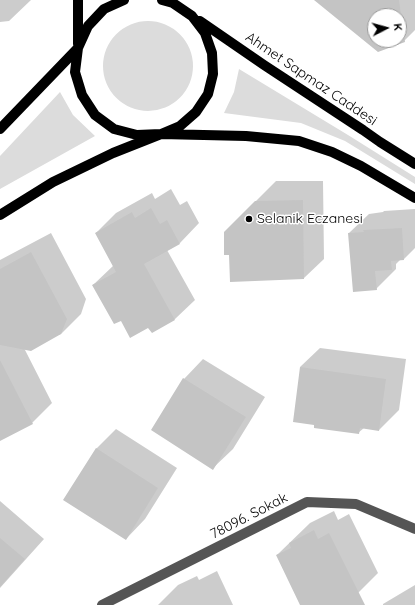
<!DOCTYPE html>
<html>
<head>
<meta charset="utf-8">
<style>
  body { margin:0 }
  #map { position:relative; width:415px; height:605px; overflow:hidden; background:#fff; font-family:Quicksand,sans-serif }
  canvas { display:block }
  .north { position:absolute; left:367px; top:8px; width:40px; height:40px; box-sizing:border-box; background:#fff; border:1px solid #999; border-radius:50%; rotate:84deg; font-size:11px; font-weight:700; line-height:16px; text-align:center; color:#000 }
  .north::after { content:''; display:block; margin:auto; width:14px; height:18px; background:#000; clip-path:polygon(50% 0,100% 100%,50% 72%,0 100%) }
</style>
</head>
<body>
<div id="map">
<canvas width="415" height="605"></canvas>
<div class="north">K</div>
</div>
<script>
const ctx = document.querySelector('canvas').getContext('2d');
ctx.lineJoin = 'round';
function paint(path, color) {
  ctx.fillStyle = color;
  ctx.fill(path, 'evenodd');
}
function poly(rows) {
  const path = new Path2D();
  for (const r of rows) {
    if (r.length === 3) {
      path.moveTo(r[0] + r[2], r[1]);
      path.arc(r[0], r[1], r[2], 0, 2 * Math.PI);
      continue;
    }
    path.moveTo(r[0], r[1]);
    for (let i = 2; i < r.length; i += 2) path.lineTo(r[i], r[i + 1]);
  }
  return path;
}
function trace(path, color, width, dash) {
  ctx.strokeStyle = color;
  ctx.lineWidth = width;
  ctx.lineCap = dash ? 'butt' : 'round';
  ctx.setLineDash(dash || []);
  ctx.stroke(path);
}
function write(font, color, halo, rows, align = 'center') {
  ctx.font = font + ' Quicksand,sans-serif';
  ctx.lineWidth = 3;
  ctx.setLineDash([]);
  ctx.textBaseline = 'middle';
  ctx.strokeStyle = halo;
  ctx.fillStyle = color;
  for (const [text, x, y, turn = 0] of rows) {
    ctx.save();
    ctx.translate(x, y);
    ctx.rotate((+turn || 0) * Math.PI / 180);
    ctx.textAlign = isNaN(turn) ? turn : align;
    if (halo) ctx.strokeText(text, 0, 0);
    ctx.fillText(text, 0, 0);
    ctx.restore();
  }
}
const green = poly([
  [148,66,45],
  [239,69,348,135,415,177,415,184,345,141,301,123,224,113,234,92],
  [60,92,73,115,95,136,0,189,0,156]
]);
const shadow = poly([
  [0,0,31,0,9,21,0,22],
  [315,0,415,0,415,30,404,41,379,51],
  [375,16,399,16,399,40,375,40],
  [276,181,323,181,324,259,304,278,230,254,225,232],
  [171,189,180,205,187,201,199,223,180,243,167,250,195,300,175,319,152,332,149,326,121,319,93,285,114,265,96,233,116,213,152,193,155,199],
  [415,209,415,248,404,259,400,260,396,264,396,269,376,289,349,233,369,214,383,212,384,211],
  [51,233,86,299,81,314,61,334,24,348,52,403,32,423,0,440,0,260],
  [320,348,406,359,399,410,379,430,364,428,358,433,300,367],
  [203,359,265,397,233,449,213,468,184,379],
  [116,429,177,468,145,519,126,539,96,449],
  [0,501,44,539,0,588],
  [334,511,338,520,349,514,378,573,358,593,334,605,301,605,277,555,310,523],
  [217,571,233,605,158,605,178,585,197,576,199,580],
  [415,585,415,605,383,605,383,604]
]);
const building = poly([
  [314,0,399,0,405,42,378,52],
  [375,16,399,16,399,40,375,40],
  [303,200,304,279,230,282,229,255,224,255,224,232,255,201],
  [151,208,160,224,167,220,180,244,144,264,175,320,152,333,148,328,130,338,121,321,114,324,92,285,116,272,95,233,132,212,135,218],
  [402,228,404,260,391,261,392,270,375,271,377,290,353,292,348,233,364,232,363,230],
  [31,252,67,319,61,334,31,351,0,345,0,269],
  [0,360,33,424,0,441],
  [300,367,386,379,379,431,360,428,359,434,314,428,314,425,293,422],
  [183,378,246,417,213,470,151,430],
  [96,448,158,488,126,540,63,500],
  [314,530,318,539,329,533,365,605,300,605,276,555,291,548,289,543],
  [0,538,25,559,0,587]
]);
const minor = poly([
  [102,605,307,502,356,504,415,529]
]);
const major = poly([
  [124,0,104,9,88,26,78,48,75,72,82,95,95,115,114,129,137,135,161,134,180,126,196,112,208,94,213,74,212,53,205,33,192,16,173,3,162,0],
  [200,21,264,65,363,130,380,142,415,164],
  [78,44,78,0],
  [0,129,78,48],
  [0,215,53,182,113,153,161,134,246,136,299,141,332,152,361,166,415,198]
]);
const markers = [
  [249,219,4,"#000"]
];
const streetNames = [
  ["Ahmet Sapmaz Caddesi",311,79,34],
  ["78096. Sokak",249,516,-27]
];
const poiNames = [
  ["Selanik Eczanesi",257,219]
];
paint(green, '#dcdcdc');
paint(shadow, '#0003');
paint(building, '#c4c4c4');
trace(minor, '#555', 10);
trace(major, '#000', 10);
for (const [x, y, r, color] of markers) {
  const dot = new Path2D();
  dot.arc(x, y, r, 0, 2 * Math.PI);
  ctx.fillStyle = color;
  ctx.fill(dot);
  trace(dot, '#fff', 1.5);
}
write('14px', '#000', '#fff', streetNames);
write('14px', '#000', '#fff', poiNames, 'left');
</script>
</body>
</html>
